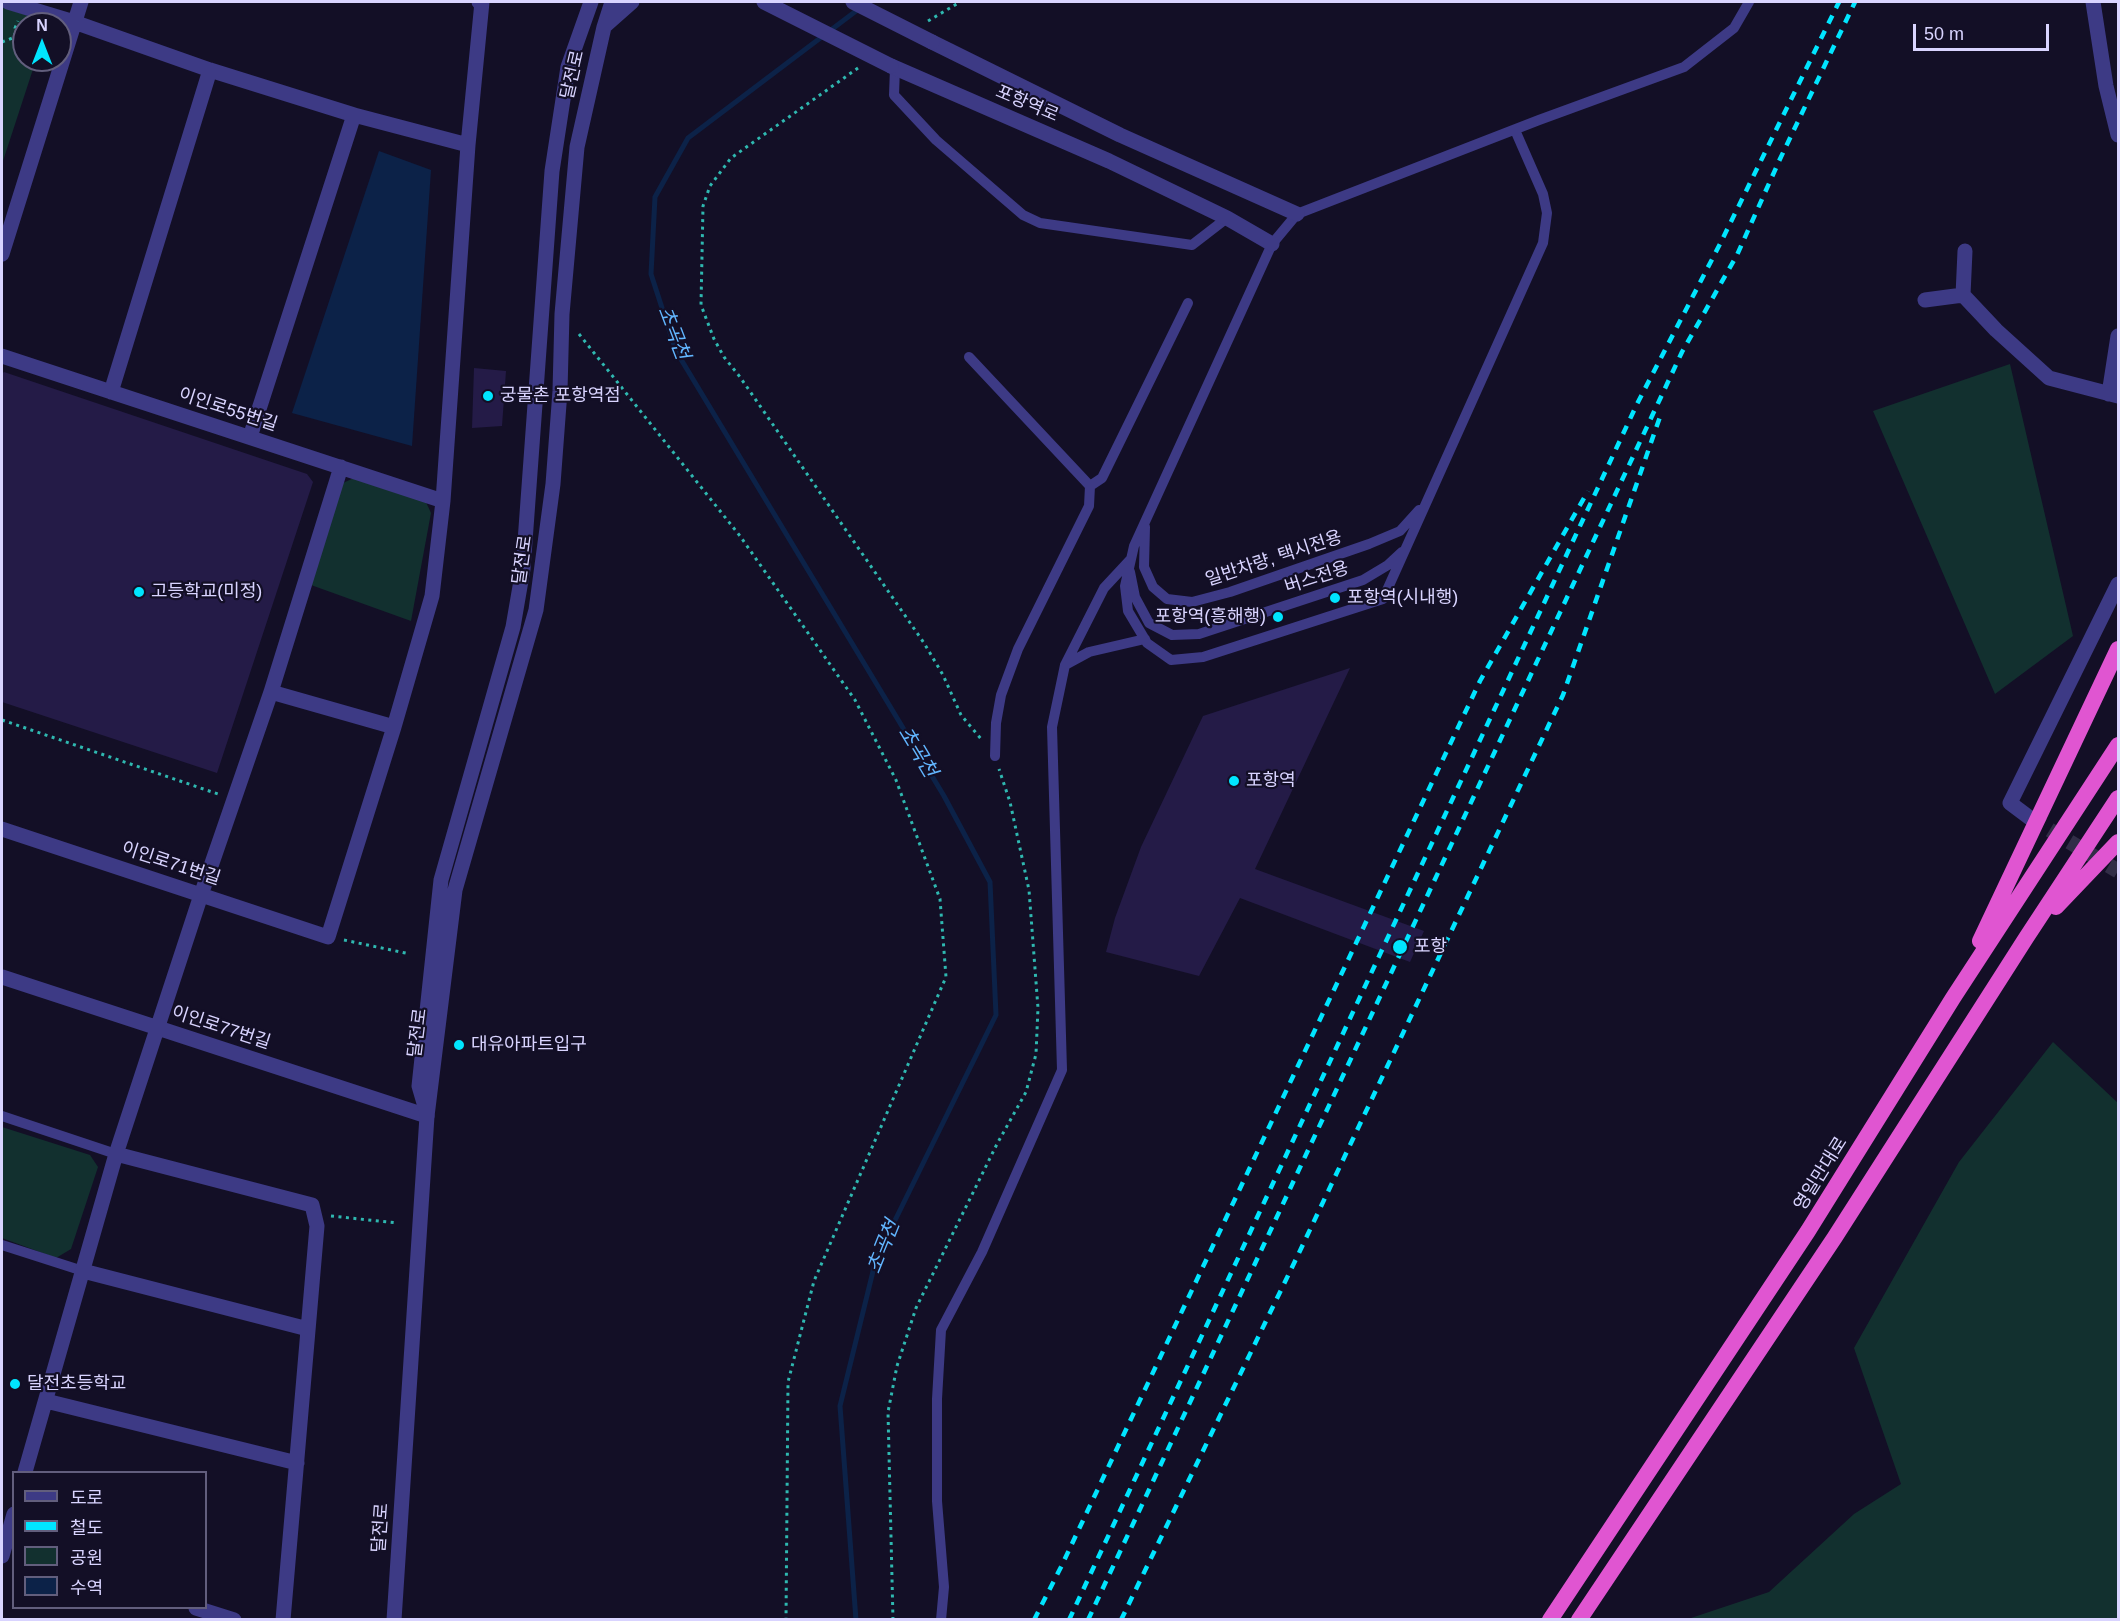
<!DOCTYPE html>
<html>
<head>
<meta charset="utf-8">
<style>
  body { margin:0 }
  #map { position:relative; width:2120px; height:1621px; overflow:hidden; background:#130f26; font-family:Arial,"Noto Sans KR",sans-serif }
  canvas { display:block }
  .frame { position:absolute; inset:0; border:3px solid #d9d4ff; pointer-events:none }
  .legend { position:absolute; left:12px; top:1471px; width:195px; height:138px; box-sizing:border-box; background:#130f26; border:2px solid #625e7d; margin:0; padding:8px 10px; list-style:none; font-size:18px; color:#d9d4ff }
  .legend li { display:flex; align-items:center; gap:12px; height:30px }
  .legend b { width:30px; border:2px solid #625e7d }
  .north { position:absolute; left:12px; top:12px; width:60px; height:60px; box-sizing:border-box; background:#130f26; border:2px solid #625e7d; border-radius:50%; rotate:0deg; font-size:16px; font-weight:700; line-height:24px; text-align:center; color:#d9d4ff }
  .north::after { content:''; display:block; margin:auto; width:21px; height:27px; background:#00e5ff; clip-path:polygon(50% 0,100% 100%,50% 72%,0 100%) }
  .scale { position:absolute; left:1913px; top:24px; width:136px; height:27px; box-sizing:border-box; border:3px solid #d9d4ff; border-top:0; padding-left:8px; font-size:18px; line-height:21px; white-space:nowrap; color:#d9d4ff; -webkit-text-stroke:4px #130f26; paint-order:stroke }
</style>
</head>
<body>
<div id="map">
<canvas width="2120" height="1621"></canvas>
<div class="frame"></div>
<ul class="legend">
<li><b style="height:8px;background:#3d3a85"></b>도로</li>
<li><b style="height:8px;background:#00e5ff"></b>철도</li>
<li><b style="height:16px;background:#12302f"></b>공원</li>
<li><b style="height:16px;background:#0c2248"></b>수역</li>
</ul>
<div class="north">N</div>
<div class="scale">50 m</div>
</div>
<script>
const ctx = document.querySelector('canvas').getContext('2d');
ctx.lineJoin = 'round';
function paint(path, color) {
  ctx.fillStyle = color;
  ctx.fill(path, 'evenodd');
}
function poly(rows) {
  const path = new Path2D();
  for (const r of rows) {
    path.moveTo(r[0], r[1]);
    for (let i = 2; i < r.length; i += 2) path.lineTo(r[i], r[i + 1]);
  }
  return path;
}
function trace(path, color, width, dash) {
  ctx.strokeStyle = color;
  ctx.lineWidth = width;
  ctx.lineCap = dash ? 'butt' : 'round';
  ctx.setLineDash(dash || []);
  ctx.stroke(path);
}
function write(font, color, halo, rows, align = 'center') {
  ctx.font = font + ' Arial,"Noto Sans KR",sans-serif';
  ctx.lineWidth = 4.5;
  ctx.setLineDash([]);
  ctx.textBaseline = 'middle';
  ctx.strokeStyle = halo;
  ctx.fillStyle = color;
  for (const [text, x, y, turn = 0] of rows) {
    ctx.save();
    ctx.translate(x, y);
    ctx.rotate((+turn || 0) * Math.PI / 180);
    ctx.textAlign = isNaN(turn) ? turn : align;
    if (halo) ctx.strokeText(text, 0, 0);
    ctx.fillText(text, 0, 0);
    ctx.restore();
  }
}
const green = poly([
  [2,7,38,19,41,24,24,24,24,60,36,60,2,164],
  [2010,364,2073,636,1995,694,1873,411],
  [356,477,425,500,431,513,411,621,311,585,343,483],
  [2053,1042,2118,1103,2118,1619,1688,1619,1769,1592,1854,1514,1901,1484,1854,1348,1959,1162],
  [2,1127,90,1155,98,1167,71,1249,56,1258,2,1238]
]);
const water = poly([
  [379,151,431,170,412,446,292,413]
]);
const stream = poly([
  [856,1620,840,1406,876,1259,996,1015,990,882,944,796,676,351,651,274,655,197,688,138,860,8]
]);
const building = poly([
  [474,368,506,371,502,426,472,428],
  [4,372,307,474,313,482,217,773,2,702,2,374],
  [1350,668,1255,869,1424,931,1410,962,1240,898,1199,976,1106,952,1115,918,1141,847,1203,716]
]);
const minorTunnel = poly([
  [2030,818,2118,871]
]);
const path = poly([
  [928,21,960,2],
  [15,37,21,45,24,47],
  [2,42,15,37,15,28,18,21],
  [858,68,731,158,710,186,703,206,701,305,714,339,724,357,740,377,924,643,943,675,961,715,982,740],
  [579,334,740,536,855,700,896,780,940,899,946,977,814,1281,788,1382,786,1620],
  [2,720,218,794],
  [344,940,410,954],
  [331,1216,398,1223],
  [893,1620,888,1412,897,1366,916,1308,997,1144,1026,1092,1036,1054,1038,1008,1029,890,1010,802,999,769]
]);
const service = poly([
  [895,68,894,95,936,140,1023,215,1040,223,1192,245,1227,218],
  [1515,130,1543,194,1547,213,1543,243,1383,599,1203,657,1171,660,1147,643,1128,611,1125,586,1134,546,1272,244,1297,214,1539,120,1684,67,1734,28,1749,2],
  [969,357,1090,486,1089,506,1018,649,1001,695,996,723,995,756],
  [1090,486,1102,478,1188,303],
  [1145,527,1144,567,1153,587,1167,599,1192,602,1230,592,1369,544,1400,531,1419,510],
  [1130,572,1135,597,1149,623,1172,635,1199,634,1363,580,1388,565,1402,552],
  [1065,665,1089,652,1145,639],
  [2,1116,116,1154],
  [2,1245,83,1271],
  [941,1620,944,1587,937,1501,937,1399,941,1330,982,1252,1062,1070,1052,727,1065,665,1104,588,1131,559]
]);
const minor = poly([
  [8,2,74,22,210,70,354,115,468,145],
  [2093,2,2106,86,2118,135],
  [1965,251,1963,295,1996,330,2049,378,2118,396],
  [2,254,81,2],
  [1925,300,1963,295],
  [2,356,443,501],
  [111,392,210,70],
  [2109,394,2118,336],
  [250,437,354,115],
  [271,692,394,727],
  [2030,818,2010,803,2118,584],
  [2,829,328,937,394,727,432,596,443,501,468,145,482,2,479,2],
  [2,977,427,1116],
  [116,1154,312,1205,317,1226,283,1620],
  [83,1271,308,1329],
  [46,1401,297,1463],
  [25,1472,116,1154,201,895,271,692,341,467],
  [2,1556,14,1514],
  [196,1608,234,1620]
]);
const tertiary = poly([
  [606,25,632,2],
  [932,42,1120,135,1297,214],
  [891,66,1109,161,1227,218,1272,244],
  [426,1110,419,1086,441,880,513,627,523,569,552,171,568,67,591,2],
  [394,1620,427,1116,455,890,536,610,553,484,560,391,562,314,577,147,604,27,612,2]
]);
const trunk = poly([
  [2056,907,2118,842],
  [1980,941,2118,649],
  [1550,1620,1808,1231,1953,998,2118,745],
  [1579,1620,1835,1237,2026,938,2118,798]
]);
const rail = poly([
  [1034,1620,1061,1567,1480,681,1588,491],
  [1069,1620,1637,404,1720,244,1839,2],
  [1088,1620,1682,352,1737,255,1780,159,1855,2],
  [1121,1620,1298,1255,1563,695,1661,414]
]);
const tertiaryBridge = poly([
  [764,2,891,66],
  [853,2,932,42]
]);
const markers = [
  [488,396,6,"#00e5ff"],
  [139,592,6,"#00e5ff"],
  [1335,598,6,"#00e5ff"],
  [1278,617,6,"#00e5ff"],
  [1234,781,6,"#00e5ff"],
  [1400,947,8,"#00e5ff"],
  [459,1045,6,"#00e5ff"],
  [15,1384,6,"#00e5ff"]
];
const streetNames = [
  ["달전로",573,75,-77],
  ["포항역로",1027,104,23],
  ["이인로55번길",228,410,18],
  ["일반차량, 택시전용",1274,559,-18],
  ["달전로",523,560,-82],
  ["버스전용",1317,578,-18],
  ["이인로71번길",171,864,18],
  ["이인로77번길",221,1028,18],
  ["달전로",418,1033,-83],
  ["영일만대로",1821,1174,-58],
  ["달전로",381,1528,-86]
];
const poiNames = [
  ["궁물촌 포항역점",500,396],
  ["고등학교(미정)",151,592],
  ["포항역(시내행)",1347,598],
  ["포항역(흥해행)",1266,617,"right"],
  ["포항역",1246,781],
  ["포항",1414,947],
  ["대유아파트입구",471,1045],
  ["달전초등학교",27,1384]
];
const waterNames = [
  ["초곡천",673,333,69],
  ["초곡천",917,752,59],
  ["초곡천",884,1247,-68]
];
paint(green, '#12302f');
paint(water, '#0c2248');
trace(stream, '#0c2248', 5);
paint(building, '#241b47');
trace(minorTunnel, '#312d47', 15, [15, 8]);
trace(path, '#2fb8b0', 3, [3, 4.5]);
trace(service, '#3d3a85', 10);
trace(minor, '#3d3a85', 15);
trace(tertiary, '#3d3a85', 15);
trace(trunk, '#e055d1', 16);
trace(rail, '#00e5ff', 4.5, [9, 8]);
trace(tertiaryBridge, '#3d3a85', 15);
for (const [x, y, r, color] of markers) {
  const dot = new Path2D();
  dot.arc(x, y, r, 0, 2 * Math.PI);
  ctx.fillStyle = color;
  ctx.fill(dot);
  trace(dot, '#130f26', 2);
}
write('18px', '#d9d4ff', '#130f26', streetNames);
write('18px', '#d9d4ff', '#130f26', poiNames, 'left');
write('italic 20px', '#62b6ff', '#130f26', waterNames);
</script>
</body>
</html>
